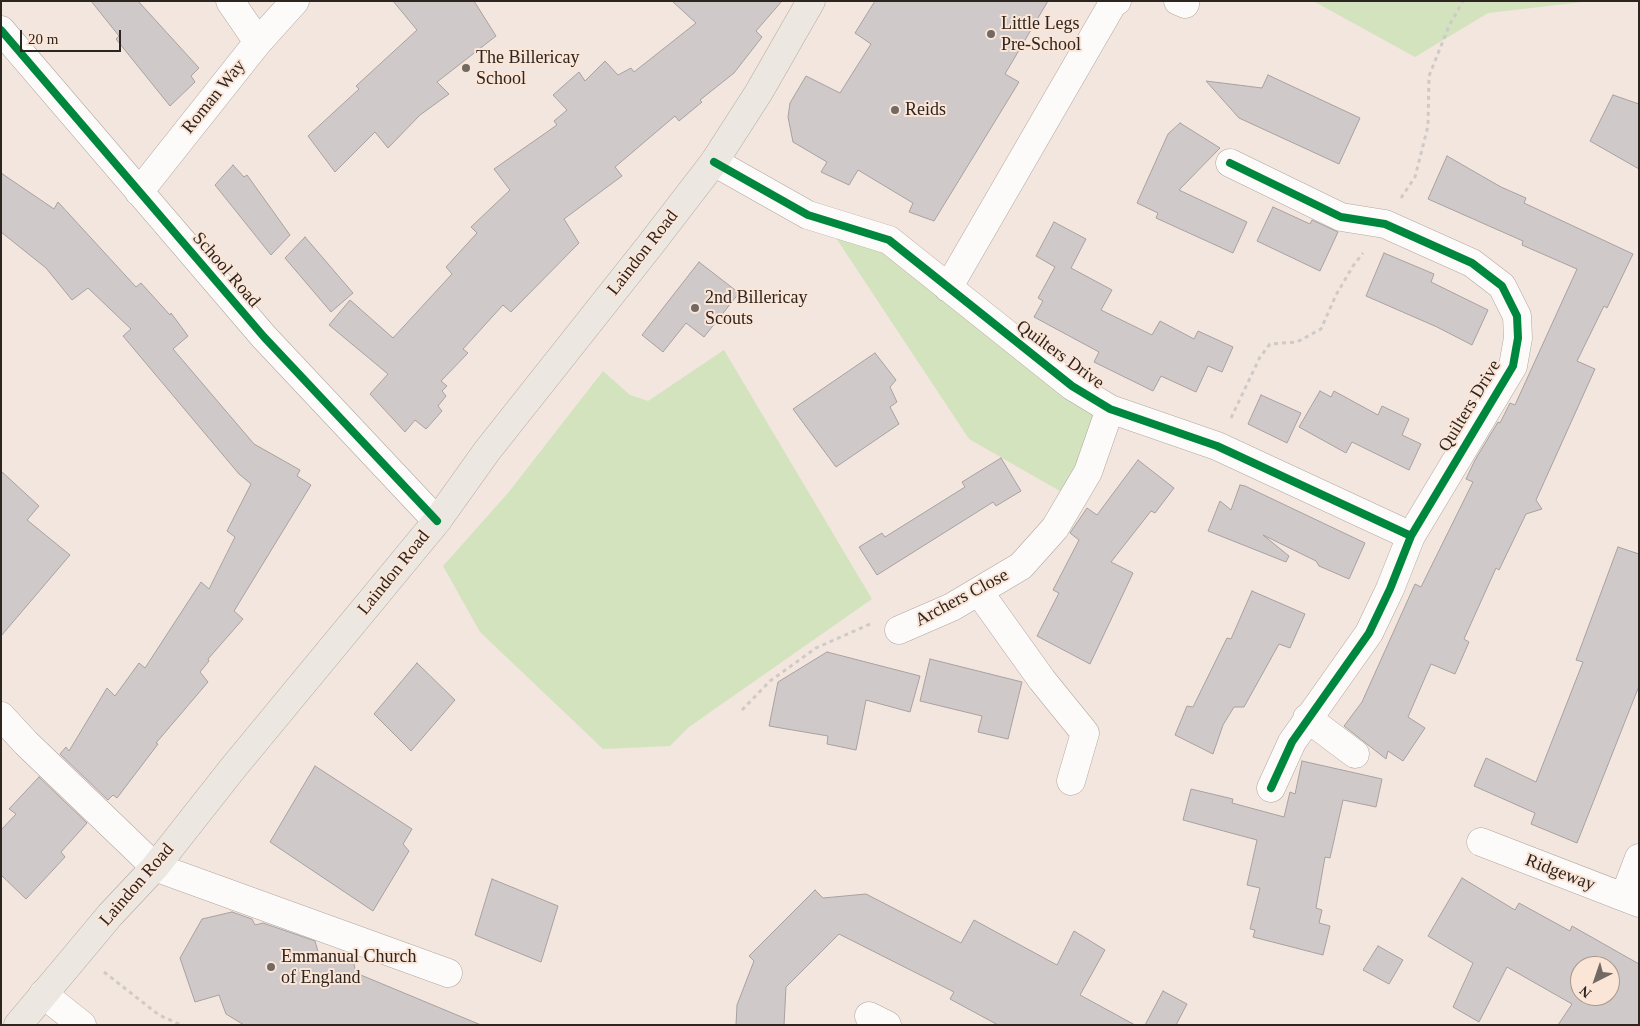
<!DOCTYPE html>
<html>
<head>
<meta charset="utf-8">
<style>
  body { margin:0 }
  #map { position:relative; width:1640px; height:1026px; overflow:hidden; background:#f3e6de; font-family:"Times New Roman",serif }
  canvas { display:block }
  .frame { position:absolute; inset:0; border:2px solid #2d2520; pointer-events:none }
  .north { position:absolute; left:1570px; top:956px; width:50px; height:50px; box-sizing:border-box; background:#fbe5d6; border:1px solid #a9988d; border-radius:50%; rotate:221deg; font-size:14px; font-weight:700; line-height:20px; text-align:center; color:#2d2520 }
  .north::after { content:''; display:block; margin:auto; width:18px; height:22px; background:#726962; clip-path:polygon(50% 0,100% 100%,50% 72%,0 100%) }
  .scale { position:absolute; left:20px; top:30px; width:101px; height:22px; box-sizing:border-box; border:2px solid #2d2520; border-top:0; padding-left:6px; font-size:15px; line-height:18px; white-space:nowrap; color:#2d2520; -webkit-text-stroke:4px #fbe5d6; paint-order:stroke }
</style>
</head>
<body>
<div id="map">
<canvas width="1640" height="1026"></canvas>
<div class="frame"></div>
<div class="north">N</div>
<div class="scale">20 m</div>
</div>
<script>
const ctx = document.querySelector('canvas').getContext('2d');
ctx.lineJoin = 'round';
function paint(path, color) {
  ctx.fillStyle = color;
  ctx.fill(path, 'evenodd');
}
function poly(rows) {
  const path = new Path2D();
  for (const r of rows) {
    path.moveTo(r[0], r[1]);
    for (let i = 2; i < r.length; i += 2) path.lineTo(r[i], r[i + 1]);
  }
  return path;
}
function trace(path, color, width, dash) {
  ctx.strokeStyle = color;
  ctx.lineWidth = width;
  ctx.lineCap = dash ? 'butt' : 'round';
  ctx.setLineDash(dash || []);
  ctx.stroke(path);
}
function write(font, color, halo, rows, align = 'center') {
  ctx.font = font + ' "Times New Roman",serif';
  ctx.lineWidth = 4;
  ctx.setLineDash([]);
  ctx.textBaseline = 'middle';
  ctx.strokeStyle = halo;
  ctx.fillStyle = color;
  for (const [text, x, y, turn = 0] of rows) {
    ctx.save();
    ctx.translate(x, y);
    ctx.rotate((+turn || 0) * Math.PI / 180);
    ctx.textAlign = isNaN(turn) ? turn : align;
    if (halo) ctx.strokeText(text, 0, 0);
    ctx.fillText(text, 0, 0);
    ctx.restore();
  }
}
const green = poly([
  [1313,1,1592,1,1488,13,1415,57],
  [834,235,885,251,1106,418,1072,498,969,439],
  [724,350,872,599,689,727,670,746,603,749,480,632,443,566,508,493,603,371,630,395,648,401]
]);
const building = poly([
  [91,1,138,1,199,68,191,76,195,82,170,106,116,39,119,36,91,1],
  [393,1,474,1,496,36,437,82,449,94,420,115,388,148,375,132,335,172,308,136,359,89,356,86,417,30,393,1],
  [672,1,782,1,756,31,762,37,734,73,700,100,702,102,679,121,675,116,615,167,622,176,564,219,579,243,511,312,503,305,463,349,468,353,441,381,447,386,442,391,446,396,438,406,442,411,426,429,415,420,405,432,370,394,388,374,329,325,350,300,393,338,452,274,446,267,477,233,471,227,510,190,494,169,557,125,554,121,567,110,553,95,579,72,585,81,605,61,618,75,631,68,634,72,696,23,672,1],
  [875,1,1048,1,1005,74,1019,82,934,221,909,212,913,203,858,170,849,185,821,172,827,162,793,142,788,117,790,103,806,76,840,93,871,44,855,33,875,1],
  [1268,75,1360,118,1339,164,1239,118,1206,81,1262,88,1268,75],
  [1613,95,1639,104,1639,169,1590,141,1613,95],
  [1180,123,1220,148,1179,190,1247,222,1233,253,1156,218,1158,213,1137,203,1168,134,1180,123],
  [1447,156,1501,187,1526,198,1524,203,1633,254,1607,308,1604,306,1577,361,1595,369,1536,500,1542,509,1526,514,1499,570,1496,568,1464,639,1469,642,1455,674,1431,664,1408,717,1425,728,1403,761,1388,751,1386,759,1344,726,1362,702,1415,584,1421,587,1473,482,1466,479,1475,460,1498,422,1500,423,1510,403,1515,405,1577,269,1522,245,1523,241,1428,199,1447,156],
  [233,165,244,177,247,175,290,235,271,255,215,185,233,165],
  [1,173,54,209,58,202,136,287,141,283,170,315,171,313,188,336,173,349,254,444,300,470,297,476,311,485,234,611,243,619,208,659,209,661,200,672,208,682,156,743,158,744,117,798,113,795,108,800,60,754,66,747,69,751,107,688,115,696,139,663,145,668,201,582,209,589,235,537,227,531,251,484,239,474,123,336,131,329,88,288,72,300,46,268,1,232,1,173],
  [1273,207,1310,224,1312,220,1338,232,1320,271,1257,241,1273,207],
  [1054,222,1086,239,1071,268,1112,290,1101,310,1152,335,1160,321,1194,339,1198,331,1233,347,1222,372,1208,366,1196,392,1161,376,1153,391,1094,362,1099,352,1034,317,1043,301,1038,298,1055,267,1036,256,1054,222],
  [305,237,353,293,331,312,285,258,305,237],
  [1384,253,1434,274,1431,282,1488,310,1472,345,1437,327,1366,296,1384,253],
  [699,262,739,293,704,337,686,323,663,352,642,335,699,262],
  [875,353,896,380,890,387,897,402,890,407,899,424,836,467,793,409,875,353],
  [1320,391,1331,397,1334,391,1378,415,1382,406,1409,419,1402,435,1421,444,1409,470,1352,442,1346,453,1299,427,1320,391],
  [1261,395,1301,413,1287,443,1248,424,1261,395],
  [1001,458,1021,491,996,506,993,502,877,575,859,547,882,533,885,537,965,487,962,482,1001,458],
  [1138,460,1174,488,1155,513,1151,511,1111,562,1133,573,1090,664,1037,636,1059,593,1053,590,1079,540,1070,533,1087,508,1097,515,1138,460],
  [1,471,39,506,27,520,70,555,1,636,1,471],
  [1240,485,1245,486,1365,543,1349,579,1319,566,1316,561,1263,535,1289,556,1286,562,1208,531,1220,501,1231,510,1240,485],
  [1618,547,1639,554,1639,686,1577,843,1531,824,1535,813,1474,786,1486,758,1536,782,1583,662,1576,660,1618,547],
  [1252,591,1305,614,1290,648,1279,644,1244,707,1234,707,1223,725,1213,754,1175,735,1187,706,1193,707,1227,638,1231,639,1252,591],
  [827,652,920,676,910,712,866,700,856,750,827,744,828,736,769,726,778,682,827,652],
  [930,659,1022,682,1008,739,978,732,982,716,920,701,930,659],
  [417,663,455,700,411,751,374,714,417,663],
  [1302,761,1382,779,1376,807,1343,800,1330,858,1325,857,1316,908,1322,910,1319,923,1330,926,1323,955,1253,937,1255,930,1250,929,1260,888,1247,885,1257,840,1183,820,1191,789,1233,799,1232,803,1284,817,1290,792,1295,794,1302,761],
  [315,766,412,829,403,844,409,851,373,911,270,842,315,766],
  [39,777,87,823,61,852,65,857,26,899,1,875,1,830,16,814,9,809,39,777],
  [1462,878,1515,910,1519,903,1570,931,1572,926,1639,964,1639,1025,1558,1025,1572,1004,1507,967,1479,1022,1453,1007,1473,963,1428,936,1462,878],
  [1580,966,1610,966,1610,996,1580,996,1580,966],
  [492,879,558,906,541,962,475,935,492,879],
  [815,890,823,898,866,894,961,943,974,920,1057,965,1074,931,1105,950,1080,995,1135,1025,998,1025,950,999,954,992,839,934,786,987,784,1025,736,1025,737,1005,754,961,749,956,815,890],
  [232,912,252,919,255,925,263,923,315,941,321,962,349,954,352,955,356,973,481,1025,244,1025,226,1014,219,995,195,1002,180,958,202,919,232,912],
  [1378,946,1403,960,1389,984,1363,970,1378,946],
  [1163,991,1187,1004,1176,1025,1145,1025,1163,991]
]);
const path = poly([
  [1401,198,1415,177,1428,126,1429,76,1449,26,1463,1],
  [1231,418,1260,357,1270,344,1297,342,1321,329,1336,295,1353,266,1363,253],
  [742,710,770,681,816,648,870,624],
  [104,972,159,1015,181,1025]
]);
const minor = poly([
  [1178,1,1185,4],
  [1,30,264,337,437,521],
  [258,42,295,1],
  [714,162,808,215,889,240,1072,386,1110,409,1217,446,1411,536],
  [1230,163,1341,217,1385,224,1472,263,1502,286,1517,316,1518,338,1513,366,1411,536,1390,589,1369,633,1292,742,1271,788],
  [139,192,258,42,230,1],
  [948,288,1113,3,1117,1],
  [979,592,1042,680,1085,733,1071,781],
  [899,630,952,607,1021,566,1055,528,1088,472,1110,409],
  [1,716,26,743,155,867,448,973],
  [1307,718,1355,754],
  [1481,842,1639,903],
  [1624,897,1639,858],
  [43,994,82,1025],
  [869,1016,887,1025]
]);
const major = poly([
  [18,1025,110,915,155,867,233,768,437,521,487,451,651,244,714,162,759,92,811,1]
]);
const cycleway = poly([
  [1,30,264,337,437,521],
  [714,162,808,215,889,240,1072,386,1110,409,1217,446,1411,536],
  [1230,163,1341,217,1385,224,1472,263,1502,286,1517,316,1518,338,1513,366,1411,536,1390,589,1369,633,1292,742,1271,788]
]);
const markers = [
  [991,34,5,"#726962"],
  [466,68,5,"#726962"],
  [895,110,5,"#726962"],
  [695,308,5,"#726962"],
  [271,967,5,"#726962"]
];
const poiNames = [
  ["Little Legs",1001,24],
  ["Pre-School",1001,45],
  ["The Billericay",476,58],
  ["School",476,79],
  ["Reids",905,110],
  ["2nd Billericay",705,298],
  ["Scouts",705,319],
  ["Emmanual Church",281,957],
  ["of England",281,978]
];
const streetNames = [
  ["Roman Way",214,97,-51],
  ["Laindon Road",643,253,-52],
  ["School Road",226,270,49],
  ["Quilters Drive",1060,355,36],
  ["Quilters Drive",1470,406,-59],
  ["Laindon Road",394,573,-51],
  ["Archers Close",962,598,-28],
  ["Ridgeway",1560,873,21],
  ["Laindon Road",137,885,-49]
];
paint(green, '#d3e3be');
paint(building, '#d0c9ca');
trace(building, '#a8a1a0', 1);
trace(minor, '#b0a6a0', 29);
trace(major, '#b4a79d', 29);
trace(path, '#cfcac8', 3, [4, 4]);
trace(minor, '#fdfbfa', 28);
trace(major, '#ede7e2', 28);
trace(cycleway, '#00873e', 8);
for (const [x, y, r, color] of markers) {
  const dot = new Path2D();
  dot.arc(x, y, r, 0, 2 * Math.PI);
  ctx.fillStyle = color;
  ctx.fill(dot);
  trace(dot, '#fbe5d6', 2);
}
write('18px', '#2d2520', '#fbe5d6', poiNames, 'left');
write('18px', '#2d2520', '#fbe5d6', streetNames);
</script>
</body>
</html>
